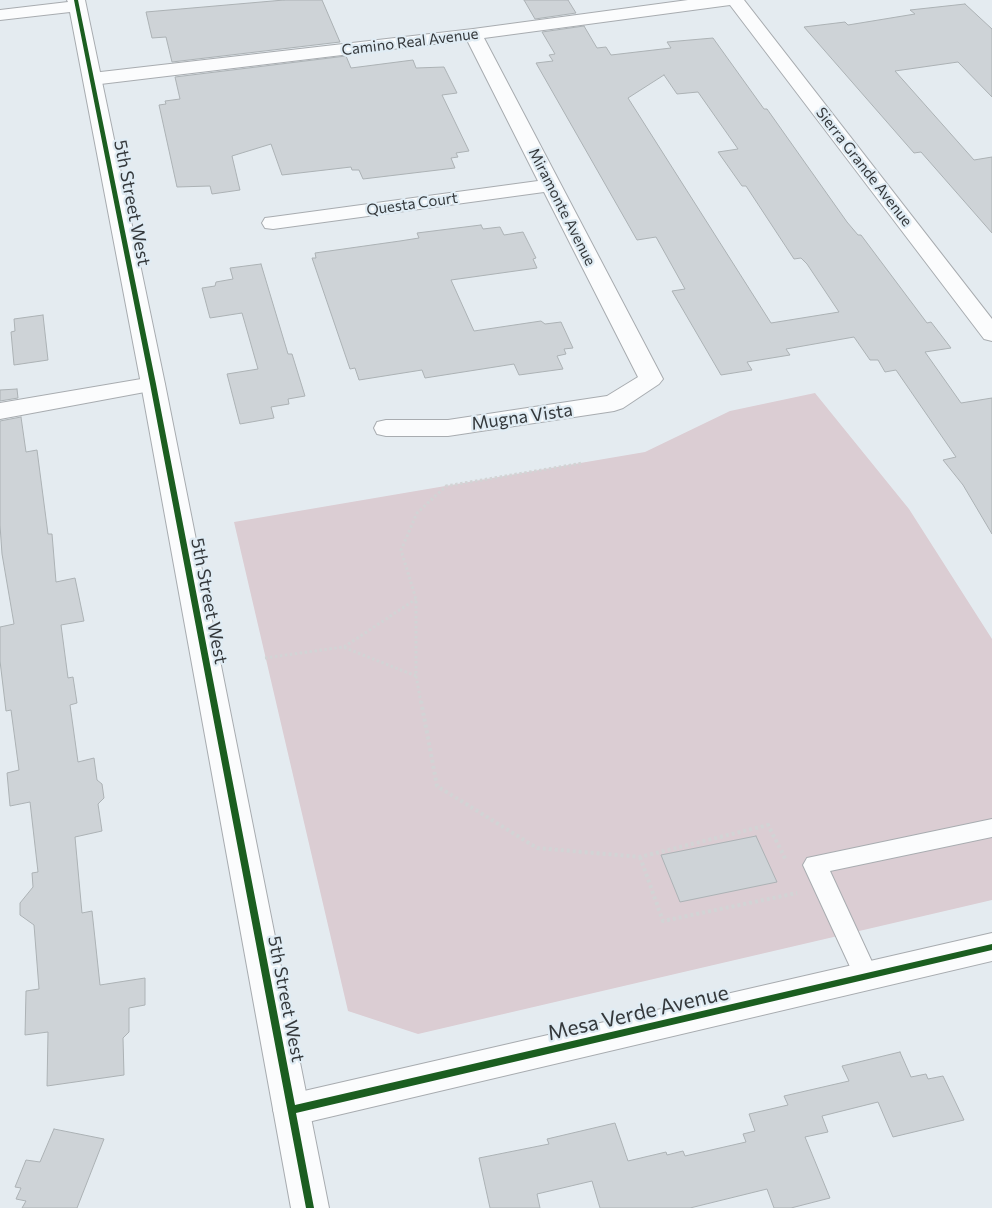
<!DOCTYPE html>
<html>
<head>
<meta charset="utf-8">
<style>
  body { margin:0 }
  canvas { display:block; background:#e4ebf0 }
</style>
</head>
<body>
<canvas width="992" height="1208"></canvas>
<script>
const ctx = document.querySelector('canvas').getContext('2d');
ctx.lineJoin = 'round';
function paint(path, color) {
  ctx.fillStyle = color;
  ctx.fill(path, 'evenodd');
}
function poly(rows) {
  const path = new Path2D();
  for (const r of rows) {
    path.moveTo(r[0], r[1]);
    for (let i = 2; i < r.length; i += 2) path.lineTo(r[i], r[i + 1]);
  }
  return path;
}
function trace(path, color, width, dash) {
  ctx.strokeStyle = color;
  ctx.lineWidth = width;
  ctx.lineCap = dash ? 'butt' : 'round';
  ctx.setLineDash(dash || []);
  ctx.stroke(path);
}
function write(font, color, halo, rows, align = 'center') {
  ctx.font = font + ' Commissioner,sans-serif';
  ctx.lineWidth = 4.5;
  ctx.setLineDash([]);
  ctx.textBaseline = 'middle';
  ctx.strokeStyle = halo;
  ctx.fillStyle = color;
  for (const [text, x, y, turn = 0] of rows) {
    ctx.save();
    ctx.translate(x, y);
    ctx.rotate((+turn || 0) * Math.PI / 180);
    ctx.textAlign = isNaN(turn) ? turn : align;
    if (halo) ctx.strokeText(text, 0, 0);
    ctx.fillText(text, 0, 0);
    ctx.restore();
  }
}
const green = poly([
  [815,393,909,509,992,639,992,900,418,1034,348,1011,234,522,645,452,730,411]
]);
const building = poly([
  [284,0,322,0,340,42,172,62,166,37,152,38,146,12,284,0],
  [524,0,568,0,576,13,535,19,524,0],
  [965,4,992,29,992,97,958,62,895,71,974,160,992,157,992,233,921,152,914,153,804,27,845,22,848,25,915,14,910,10,965,4],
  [584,26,597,48,606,47,611,55,671,48,667,42,713,38,764,109,767,109,847,222,858,235,861,235,927,323,931,322,951,348,925,352,961,403,992,398,992,534,963,485,943,460,956,457,896,370,885,372,878,360,870,360,854,337,786,349,790,355,747,362,752,370,721,375,672,291,685,289,656,237,637,240,536,63,553,61,549,55,555,54,542,32,584,26],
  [664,75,677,94,698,92,738,149,718,152,742,186,746,186,794,259,801,258,807,264,839,312,771,323,628,98,664,75],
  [346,56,351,68,413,60,416,68,444,67,457,93,442,95,469,151,456,153,458,157,451,158,455,168,363,179,359,170,352,170,351,167,282,175,271,144,232,156,240,190,212,194,210,186,177,187,159,105,166,104,165,101,180,99,175,77,346,56],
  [481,225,483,229,500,227,504,235,523,232,536,258,533,259,537,268,451,280,474,331,541,321,545,324,561,322,573,348,564,349,566,354,557,356,563,369,519,375,514,364,425,378,422,370,359,380,355,368,350,369,312,258,316,258,315,253,400,241,419,238,417,233,481,225],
  [261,264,288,354,292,354,305,396,288,399,289,404,271,407,274,418,240,424,227,374,258,369,242,313,210,318,202,288,215,286,216,282,233,279,230,268,261,264],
  [43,315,48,360,14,365,11,332,15,331,14,319,43,315],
  [17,389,18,398,0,401,0,390,17,389],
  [21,417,26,452,37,450,48,534,52,534,56,582,75,578,84,621,61,625,68,678,73,677,77,703,70,705,78,762,94,758,97,780,102,784,104,798,98,804,102,831,75,837,82,913,92,911,100,985,145,978,145,1005,129,1008,129,1032,123,1038,124,1075,47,1086,48,1032,25,1035,26,991,39,989,34,925,20,915,20,903,33,887,32,873,38,872,30,802,10,806,7,773,19,770,11,710,6,711,0,661,0,627,14,624,2,554,0,525,0,421,21,417],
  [756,836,777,882,680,902,661,855,756,836],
  [900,1052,911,1077,926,1074,928,1079,943,1076,964,1120,893,1137,878,1102,822,1116,828,1132,805,1137,830,1198,791,1208,774,1208,767,1189,690,1208,600,1208,592,1181,537,1194,540,1208,490,1208,479,1158,549,1144,547,1139,615,1123,628,1161,666,1152,667,1155,683,1151,685,1156,746,1142,743,1134,755,1131,749,1114,788,1105,784,1096,849,1081,842,1066,900,1052],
  [54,1129,104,1139,77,1208,22,1208,26,1201,16,1199,21,1188,15,1187,26,1160,40,1162,54,1129]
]);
const pathFar1 = poly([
  [344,647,416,599],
  [265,658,343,647,416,676],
  [421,703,416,676,416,599,401,550,417,513,446,486,583,463]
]);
const path = poly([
  [421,701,437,786,537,848,640,857,768,825,786,860],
  [640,857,663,921,797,893]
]);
const service = poly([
  [992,819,992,837,830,871,879,977,876,984,867,988,858,984,803,865,807,858,992,819]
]);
const minor = poly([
  [688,0,744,0,992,319,992,341,984,339,730,5,484,38,663,379,659,384,623,408,614,411,448,436,386,436,377,434,374,428,377,422,386,420,448,420,607,396,638,377,544,192,273,229,265,228,262,223,265,218,273,217,538,181,467,40,92,85,85,83,83,79,85,75,92,73,473,29,688,0],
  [153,377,161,379,165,384,161,389,0,419,0,403,153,377],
  [992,933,992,961,291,1126,278,1122,273,1110,278,1098,291,1094,992,933]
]);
const tertiary = poly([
  [67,0,85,0,165,384,329,1208,291,1208,141,384,70,12,0,20,0,10,68,2,67,0]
]);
const cycleway = poly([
  [74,0,78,0,156,384,295,1105,992,944,992,950,296,1113,314,1208,306,1208,150,384,74,0]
]);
const farStreetnames = [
  ["Camino Real Avenue",410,42,-7],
  ["Sierra Grande Avenue",864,167,52],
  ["Questa Court",412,204,-8],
  ["Miramonte Avenue",562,207,63]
];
const streetNames = [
  ["5th Street West",132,203,79],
  ["Mugna Vista",522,417,-8],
  ["5th Street West",209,601,79],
  ["5th Street West",286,999,79]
];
const nearStreetnames = [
  ["Mesa Verde Avenue",638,1013,-13]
];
paint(green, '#dbcdd3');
paint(building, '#ced3d7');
trace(building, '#acb2b5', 1);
trace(service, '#a8acb0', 2);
trace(minor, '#a8acb0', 2);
trace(tertiary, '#a8acb0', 2);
trace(pathFar1, '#d2d4d5', 3, [2.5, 2.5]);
trace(path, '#d2d4d5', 4, [3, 3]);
paint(service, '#fbfcfd');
paint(minor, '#fbfcfd');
paint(tertiary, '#fbfcfd');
paint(cycleway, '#1b5e20');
write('15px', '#34383b', '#e0ecf4', farStreetnames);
write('18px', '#34383b', '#e0ecf4', streetNames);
write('21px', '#34383b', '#e0ecf4', nearStreetnames);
</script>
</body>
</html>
